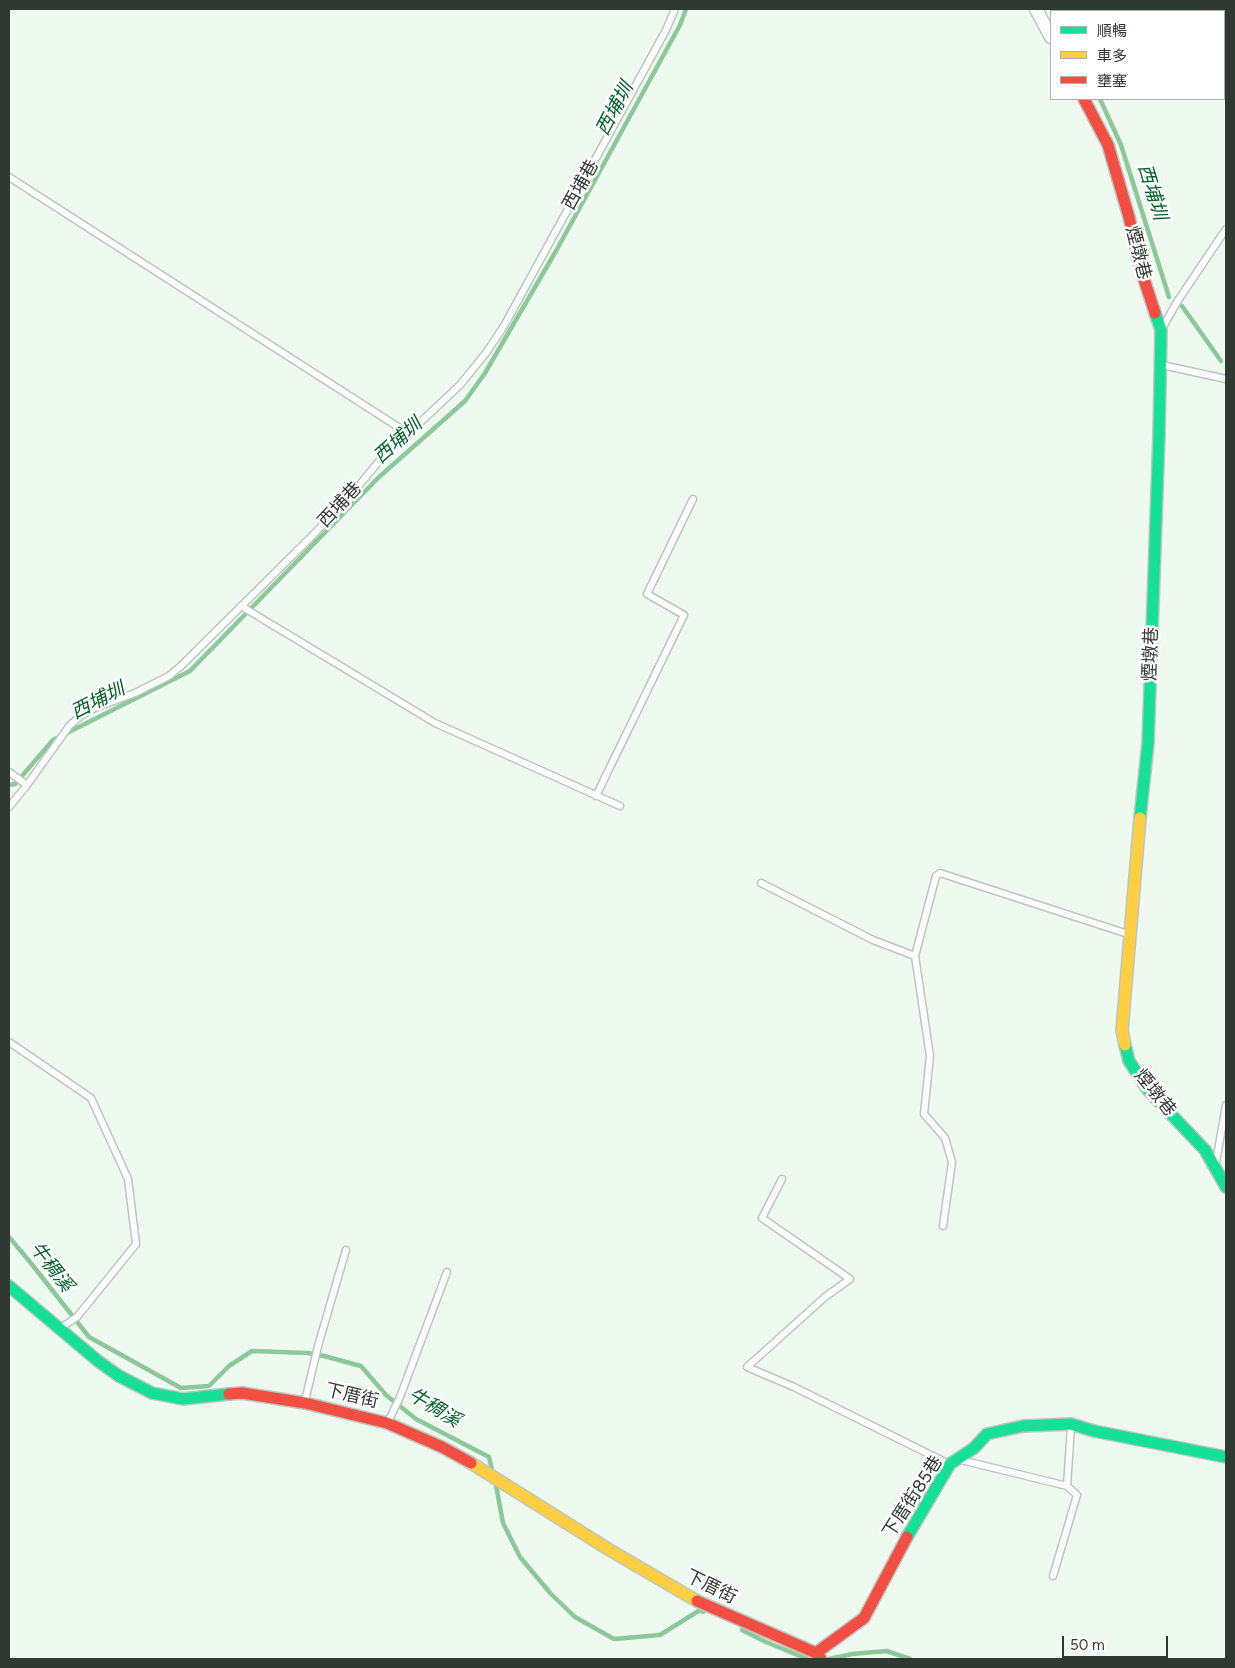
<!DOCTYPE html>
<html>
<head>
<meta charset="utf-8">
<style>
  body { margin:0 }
  #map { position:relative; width:1235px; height:1668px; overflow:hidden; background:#eefaf0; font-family:Figtree,"Noto Sans TC",sans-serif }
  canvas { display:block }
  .frame { position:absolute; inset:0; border:10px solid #303931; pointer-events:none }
  .legend { position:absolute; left:1050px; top:10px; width:175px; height:90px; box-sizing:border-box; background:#fff; border:1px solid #acb0ad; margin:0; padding:6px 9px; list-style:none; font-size:15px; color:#303931 }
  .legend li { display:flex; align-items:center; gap:10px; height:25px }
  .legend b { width:25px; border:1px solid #acb0ad }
  .scale { position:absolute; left:1062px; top:1636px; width:106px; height:22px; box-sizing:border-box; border:2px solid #303931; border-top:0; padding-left:6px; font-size:15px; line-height:18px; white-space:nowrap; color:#303931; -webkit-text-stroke:4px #fff; paint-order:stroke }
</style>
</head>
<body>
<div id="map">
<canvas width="1235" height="1668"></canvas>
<div class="frame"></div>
<ul class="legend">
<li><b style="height:6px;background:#16e098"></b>順暢</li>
<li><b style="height:6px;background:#ffcf43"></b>車多</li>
<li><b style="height:6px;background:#f24e42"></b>壅塞</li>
</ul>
<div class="scale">50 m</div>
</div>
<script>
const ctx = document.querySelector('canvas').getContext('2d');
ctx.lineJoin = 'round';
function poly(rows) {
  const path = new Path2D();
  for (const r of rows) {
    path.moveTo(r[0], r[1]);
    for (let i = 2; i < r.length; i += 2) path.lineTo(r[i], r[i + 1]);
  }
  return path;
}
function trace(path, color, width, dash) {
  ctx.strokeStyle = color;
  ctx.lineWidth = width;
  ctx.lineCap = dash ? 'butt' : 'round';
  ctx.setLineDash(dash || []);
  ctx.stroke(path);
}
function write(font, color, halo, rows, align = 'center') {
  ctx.font = font + ' Figtree,"Noto Sans TC",sans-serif';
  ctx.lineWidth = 5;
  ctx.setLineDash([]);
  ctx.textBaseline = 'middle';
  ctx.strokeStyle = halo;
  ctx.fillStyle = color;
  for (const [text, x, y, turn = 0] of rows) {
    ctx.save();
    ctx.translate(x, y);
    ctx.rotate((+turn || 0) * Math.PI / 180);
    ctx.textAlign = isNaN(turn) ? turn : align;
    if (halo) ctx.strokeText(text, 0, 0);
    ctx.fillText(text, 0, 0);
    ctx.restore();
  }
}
const stream = poly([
  [1059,9,1060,11],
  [1100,99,1121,145,1169,297],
  [1182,306,1221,361],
  [9,785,15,784,53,740,190,671,378,478,465,401,485,373,556,251,680,25,686,9],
  [9,1237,30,1262,89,1337,181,1388,209,1386,229,1366,252,1351,308,1353,324,1356,361,1366,386,1395,416,1419,489,1457,492,1470],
  [496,1485,503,1523,520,1557,551,1594,575,1617,614,1639,660,1635,700,1610,703,1612],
  [742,1630,766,1642,807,1659],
  [829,1659,852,1654,887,1651,910,1659]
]);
const lane = poly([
  [9,177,409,434],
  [1163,327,1177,302,1226,229],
  [1162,365,1226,379],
  [241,606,435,723,620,806],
  [9,772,27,785],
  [596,796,684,615,647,594,693,499],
  [9,807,27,785,70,725,82,715,95,708,135,693,169,676,181,666,313,535,356,489,380,460,460,385,486,353,504,326,666,30,675,9],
  [761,883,873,940,915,956],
  [9,1042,91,1098,128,1179,136,1244,77,1317,62,1327],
  [1216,1162,1226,1105],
  [782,1179,762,1218,850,1279,825,1297,747,1367,794,1387,949,1464],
  [943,1226,952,1162,945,1138,924,1114,930,1056,915,956,936,876,940,873,1128,934],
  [305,1401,318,1346,346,1250],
  [388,1422,400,1397,447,1272],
  [961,1460,1067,1486],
  [1053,1576,1077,1495,1067,1486,1071,1426]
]);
const street = poly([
  [1036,9,1051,37]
]);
const fast = poly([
  [1140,818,1148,743,1159,435,1161,330,1155,313],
  [1125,1045,1129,1061,1148,1090,1205,1150,1226,1187],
  [9,1286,98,1361,119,1376,152,1393,183,1399,229,1394],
  [907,1537,950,1464,974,1448,987,1434,1023,1426,1071,1424,1094,1431,1226,1457]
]);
const slow = poly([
  [1125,1045,1122,1030,1140,818],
  [471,1463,608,1549,697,1601]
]);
const jam = poly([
  [1084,99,1108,145,1129,217,1141,270,1155,313],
  [229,1394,242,1393,305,1403,387,1423,442,1447,471,1463],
  [697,1601,816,1653,821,1659],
  [816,1653,864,1618,907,1537]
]);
const streetNames = [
  ["西埔巷",581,185,-61],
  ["煙墩巷",1138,253,76],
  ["西埔巷",340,505,-47],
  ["煙墩巷",1151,654,-88],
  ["煙墩巷",1155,1093,51],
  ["下厝街",352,1396,13],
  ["下厝街85巷",913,1497,-57],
  ["下厝街",711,1587,26]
];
const waterNames = [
  ["西埔圳",615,109,-62],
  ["西埔圳",1152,192,73],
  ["西埔圳",398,441,-42],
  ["西埔圳",98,701,-27],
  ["牛稠溪",51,1267,52],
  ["牛稠溪",434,1408,31]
];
trace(stream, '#8dc89a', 4.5);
trace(lane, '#bdc6be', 9);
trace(street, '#bdc6be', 15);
trace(fast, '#bdc6be', 14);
trace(slow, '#bdc6be', 14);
trace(jam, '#bdc6be', 14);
trace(lane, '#fcfefd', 6);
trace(street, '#fcfefd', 12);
trace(fast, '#16e098', 11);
trace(slow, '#ffcf43', 11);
trace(jam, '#f24e42', 11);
write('18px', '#303931', '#fff', streetNames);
write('italic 19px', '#016028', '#fff', waterNames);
</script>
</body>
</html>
